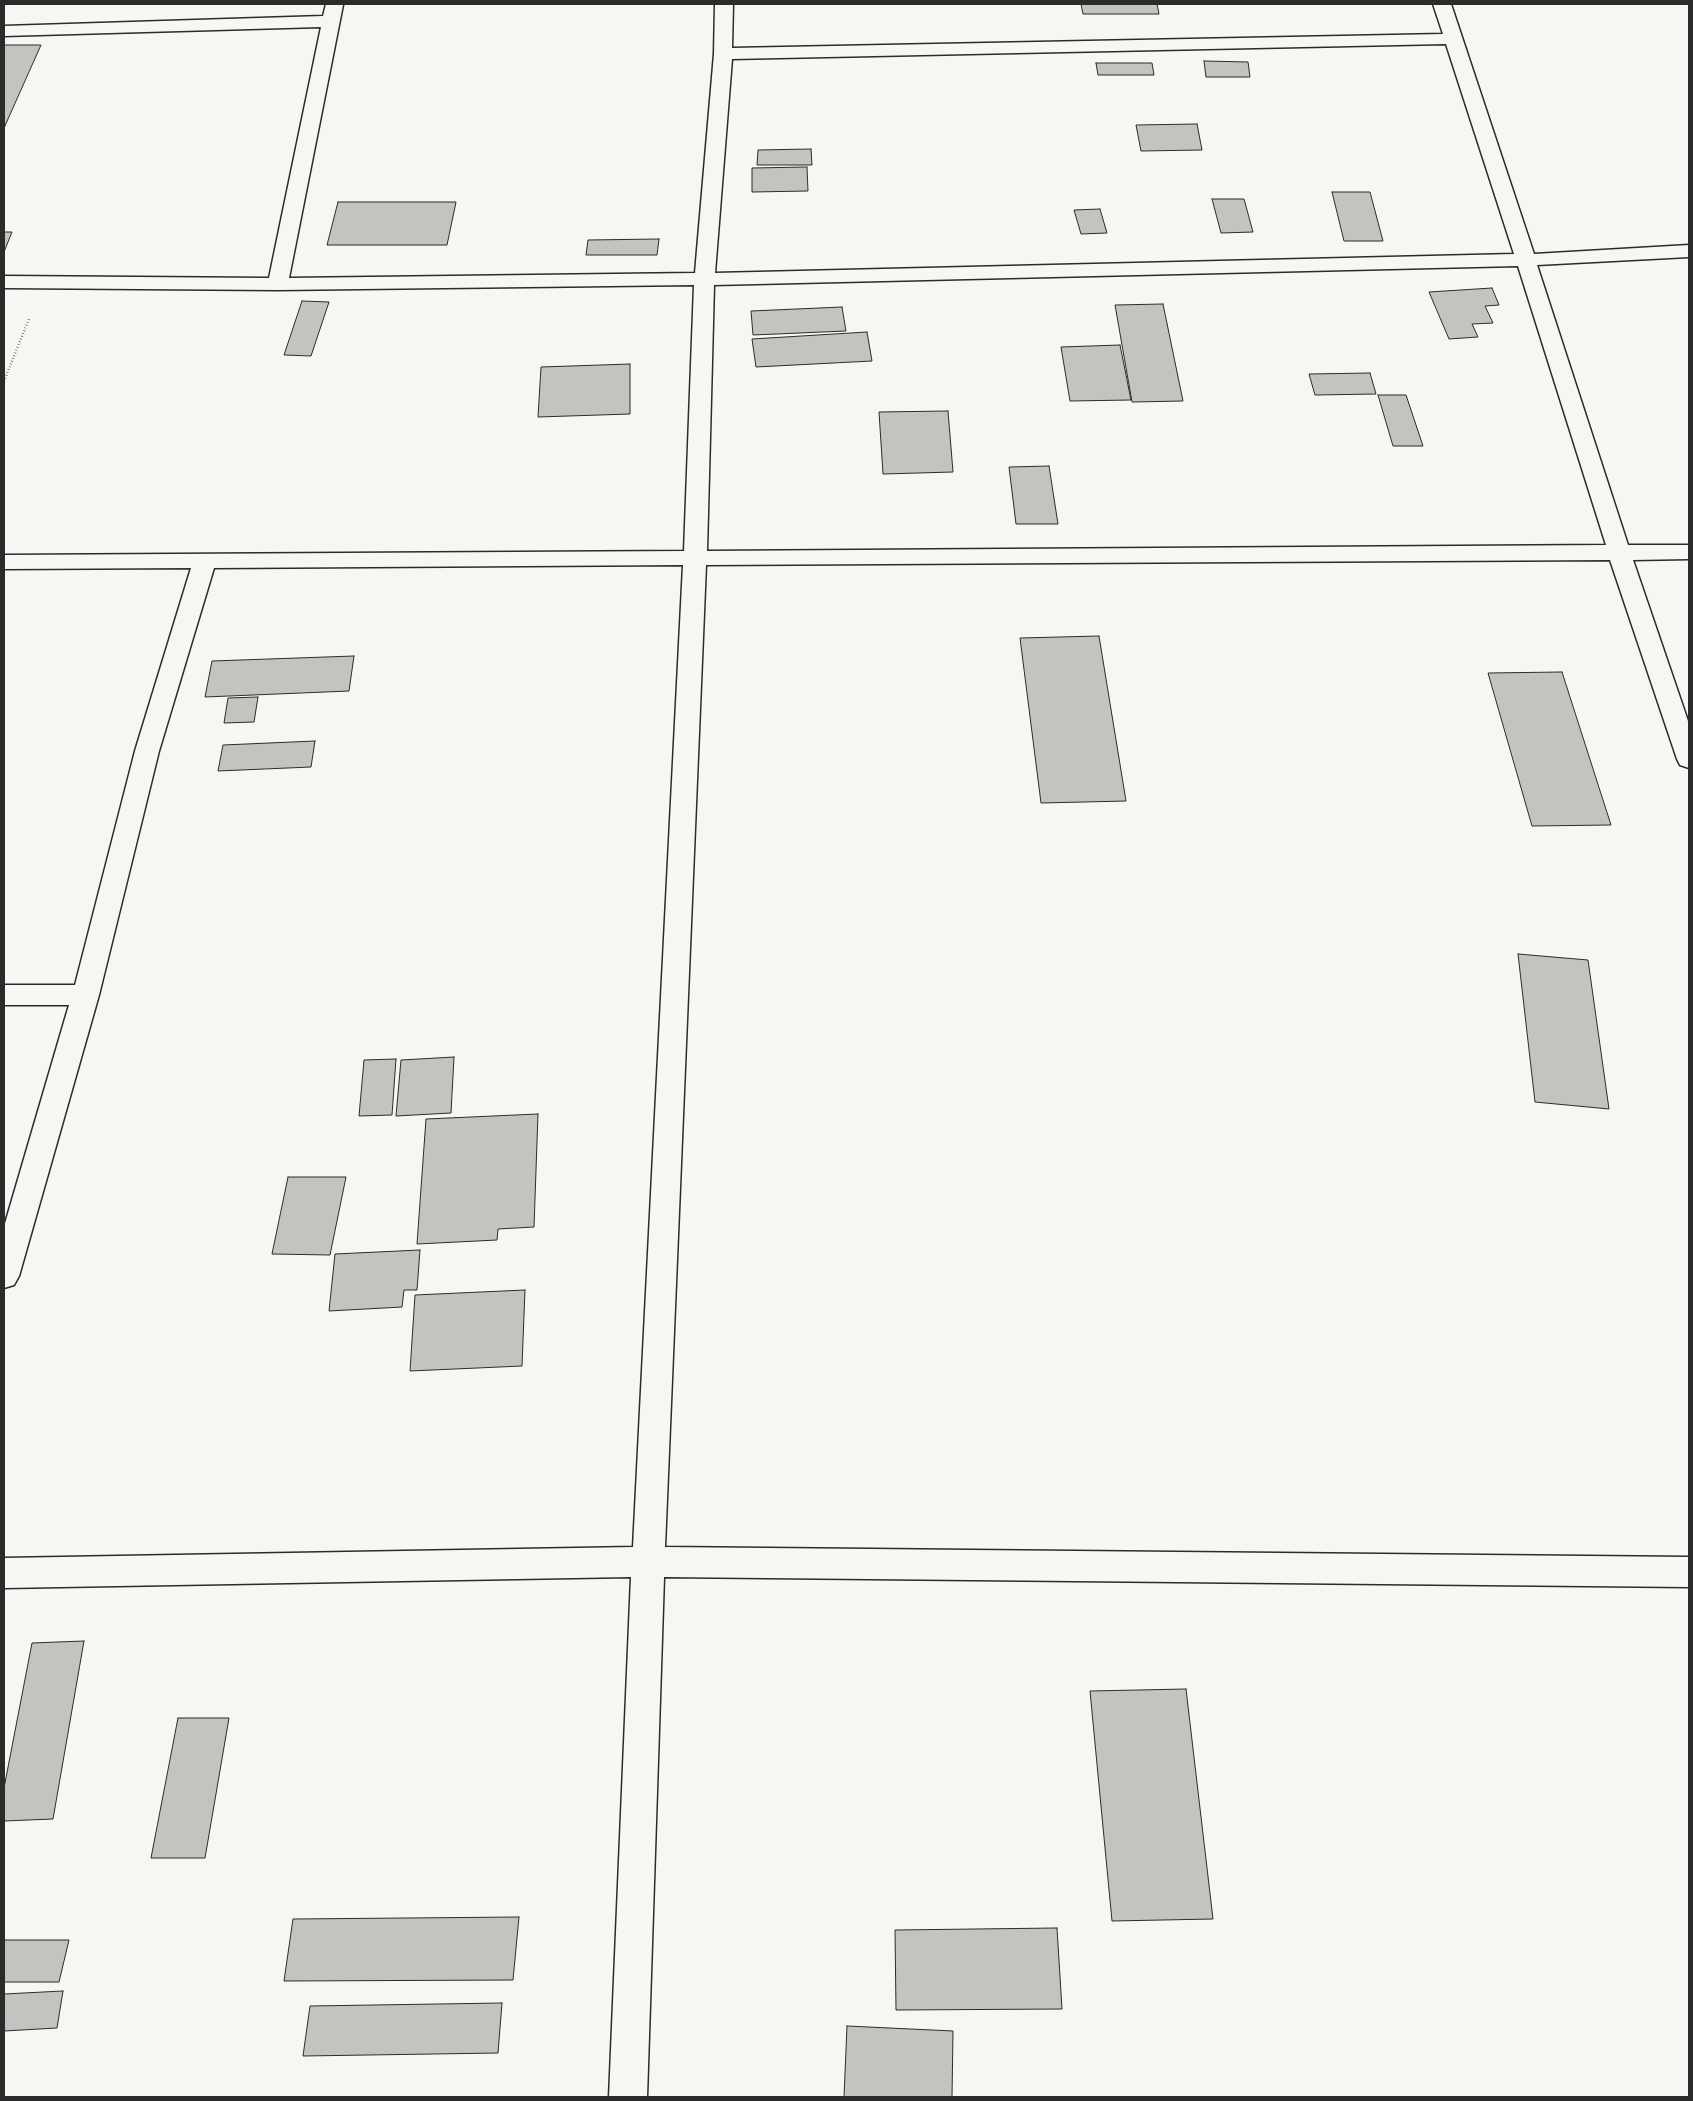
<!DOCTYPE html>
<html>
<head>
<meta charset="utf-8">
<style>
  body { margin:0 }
  #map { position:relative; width:1693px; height:2101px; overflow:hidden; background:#f6f6f2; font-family:"Playpen Sans",sans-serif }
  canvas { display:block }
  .frame { position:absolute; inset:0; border:5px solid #2b2b2b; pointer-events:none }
</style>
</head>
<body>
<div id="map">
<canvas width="1693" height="2101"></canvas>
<div class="frame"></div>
</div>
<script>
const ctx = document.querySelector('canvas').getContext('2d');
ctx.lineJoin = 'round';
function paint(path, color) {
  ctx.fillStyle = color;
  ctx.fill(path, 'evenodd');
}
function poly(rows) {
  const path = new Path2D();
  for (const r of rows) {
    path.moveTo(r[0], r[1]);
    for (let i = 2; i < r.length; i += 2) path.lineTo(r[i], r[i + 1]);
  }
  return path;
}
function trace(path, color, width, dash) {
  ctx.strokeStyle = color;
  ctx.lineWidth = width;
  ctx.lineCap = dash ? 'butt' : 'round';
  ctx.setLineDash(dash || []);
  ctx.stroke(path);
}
const building = poly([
  [1081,4,1157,4,1159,14,1083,14,1081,4],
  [4,45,41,45,4,128,4,45],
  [1204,61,1248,62,1250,77,1206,77,1204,61],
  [1096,63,1152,63,1154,75,1098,75,1096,63],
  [1197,124,1202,150,1141,151,1136,125,1197,124],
  [811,149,812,165,757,165,758,150,811,149],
  [807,167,808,191,752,192,752,168,807,167],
  [1332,192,1370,192,1383,241,1344,241,1332,192],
  [1212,199,1244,199,1253,232,1221,233,1212,199],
  [338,202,456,202,447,245,327,245,338,202],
  [1100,209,1107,233,1081,234,1074,210,1100,209],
  [4,232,12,232,4,252,4,232],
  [659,239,657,255,586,255,588,240,659,239],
  [1492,288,1499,305,1485,306,1493,323,1472,324,1478,337,1449,339,1429,292,1492,288],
  [302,301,329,302,311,356,284,355,302,301],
  [1163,304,1183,401,1132,402,1115,305,1163,304],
  [842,307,846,331,753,335,751,311,842,307],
  [867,332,872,361,756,367,752,339,867,332],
  [1120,345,1131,400,1070,401,1061,347,1120,345],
  [630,364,630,414,538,417,541,367,630,364],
  [1370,373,1376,394,1315,395,1309,374,1370,373],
  [1378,395,1406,395,1423,446,1393,446,1378,395],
  [948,411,953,472,883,474,879,412,948,411],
  [1049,466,1058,524,1016,524,1009,467,1049,466],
  [1099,636,1126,801,1041,803,1020,638,1099,636],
  [354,656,349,691,205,697,212,661,354,656],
  [1562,672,1611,825,1532,826,1488,673,1562,672],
  [258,697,254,722,224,723,228,698,258,697],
  [315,741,311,767,218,771,223,745,315,741],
  [1518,954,1588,960,1609,1109,1535,1102,1518,954],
  [454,1057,451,1113,396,1116,401,1060,454,1057],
  [396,1059,392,1115,359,1116,364,1060,396,1059],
  [538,1114,534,1227,498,1229,497,1240,417,1244,426,1119,538,1114],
  [288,1177,346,1177,330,1255,272,1254,288,1177],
  [420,1250,417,1290,404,1290,402,1307,329,1311,335,1254,420,1250],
  [525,1290,522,1366,410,1371,415,1295,525,1290],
  [84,1641,53,1819,4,1821,4,1788,32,1643,84,1641],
  [1186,1689,1213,1919,1112,1921,1090,1691,1186,1689],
  [178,1718,229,1718,205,1858,151,1858,178,1718],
  [519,1917,513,1980,284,1981,293,1919,519,1917],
  [1057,1928,1062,2009,896,2010,895,1930,1057,1928],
  [4,1940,69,1940,59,1982,4,1982,4,1940],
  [63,1991,57,2028,4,2031,4,1994,63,1991],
  [502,2003,498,2053,303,2056,310,2006,502,2003],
  [847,2026,953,2031,952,2097,844,2097,847,2026]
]);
const path = poly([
  [4,381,29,319]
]);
const street = poly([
  [326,4,343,5,289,278,695,273,714,54,715,4,733,4,732,48,1443,34,1433,4,1451,4,1534,254,1689,245,1689,257,1537,265,1628,545,1689,545,1689,559,1633,560,1689,724,1689,768,1680,765,1677,759,1610,560,706,565,665,1547,1689,1557,1689,1587,664,1577,647,2097,609,2097,631,1577,4,1588,4,1558,633,1547,683,565,214,568,159,751,99,995,19,1276,14,1285,4,1288,4,1227,69,1005,4,1005,4,985,75,985,135,751,191,568,4,569,4,555,684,551,694,285,278,290,4,288,4,276,269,278,321,27,4,36,4,26,323,16,326,4],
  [1446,44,1514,254,715,273,732,59,1446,44],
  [1518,266,1606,545,707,551,714,285,1518,266]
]);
paint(building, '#c3c3c0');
trace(building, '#2b2b2b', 1);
trace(street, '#2b2b2b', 3);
trace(path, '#2b2b2b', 2.5, [0.5, 2.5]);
paint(street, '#f6f6f2');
</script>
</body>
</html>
